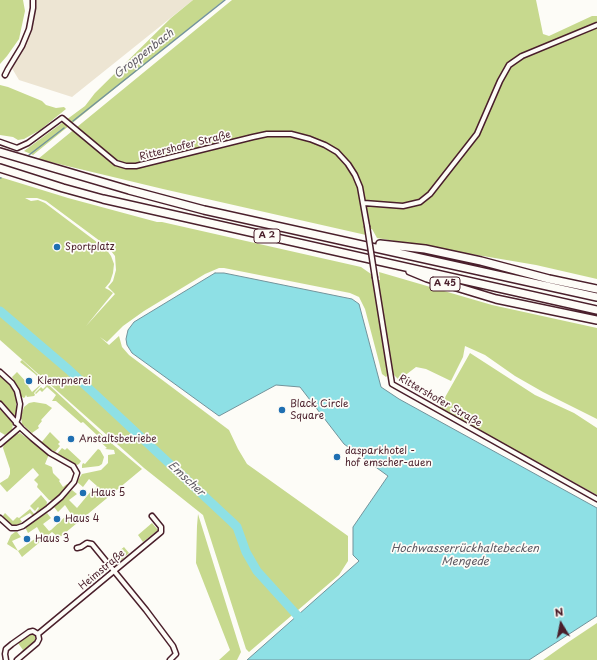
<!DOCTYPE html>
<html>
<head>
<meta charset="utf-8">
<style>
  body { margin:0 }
  #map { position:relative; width:597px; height:660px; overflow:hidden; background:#fdfcf7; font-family:"Playpen Sans",sans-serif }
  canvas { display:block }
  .north { position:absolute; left:541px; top:604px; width:40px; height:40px; -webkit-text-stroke:3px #fdfcf7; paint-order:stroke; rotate:350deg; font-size:11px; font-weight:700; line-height:16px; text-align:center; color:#4a1f2b }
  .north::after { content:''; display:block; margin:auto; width:14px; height:18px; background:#4a1f2b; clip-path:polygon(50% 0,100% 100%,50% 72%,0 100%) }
</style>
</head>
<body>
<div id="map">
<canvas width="597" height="660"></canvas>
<div class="north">N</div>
</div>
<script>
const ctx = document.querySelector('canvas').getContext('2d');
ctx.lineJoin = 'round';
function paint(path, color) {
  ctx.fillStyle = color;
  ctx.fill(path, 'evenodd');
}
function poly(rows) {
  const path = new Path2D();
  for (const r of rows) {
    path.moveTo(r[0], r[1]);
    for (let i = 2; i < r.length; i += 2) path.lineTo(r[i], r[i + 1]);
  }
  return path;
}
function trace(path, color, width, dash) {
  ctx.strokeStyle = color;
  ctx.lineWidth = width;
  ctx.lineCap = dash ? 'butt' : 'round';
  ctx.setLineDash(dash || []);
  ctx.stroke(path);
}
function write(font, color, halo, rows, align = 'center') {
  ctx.font = font + ' "Playpen Sans",sans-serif';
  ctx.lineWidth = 3.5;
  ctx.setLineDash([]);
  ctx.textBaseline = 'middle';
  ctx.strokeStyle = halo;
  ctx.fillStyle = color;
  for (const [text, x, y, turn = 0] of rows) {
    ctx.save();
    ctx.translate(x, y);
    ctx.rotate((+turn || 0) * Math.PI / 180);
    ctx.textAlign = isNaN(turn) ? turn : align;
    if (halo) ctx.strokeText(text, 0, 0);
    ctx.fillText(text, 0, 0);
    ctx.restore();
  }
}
const built = poly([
  [33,0,193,0,72,97,19,80,10,65,29,29]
]);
const green = poly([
  [0,0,23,0,25,11,19,39,7,56,0,64],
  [193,0,224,0,33,155,24,151,85,106,95,93,171,18],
  [232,0,536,0,543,34,549,36,592,16,597,16,597,279,536,265,377,238,372,229,366,231,366,235,163,189,38,159],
  [0,85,8,87,42,101,46,105,56,108,64,107,66,109,40,130,24,139,18,140,13,137,0,135],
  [0,177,68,198,157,222,162,222,361,267,371,274,372,280,380,280,379,272,492,305,597,328,597,419,543,392,515,376,485,355,465,346,463,357,451,381,426,369,416,367,399,380,392,373,389,374,386,377,382,374,379,362,365,309,359,297,350,293,224,268,219,268,205,274,144,311,123,326,107,342,100,337,109,345,119,336,122,347,129,355,229,430,238,449,247,464,348,536,348,561,339,575,249,652,246,649,203,515,144,468,0,340],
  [25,198,37,198,46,201,108,247,115,256,116,270,113,281,108,287,115,294,86,326,113,293,109,290,105,288,110,282,113,273,114,264,111,256,106,249,45,203,38,200,31,201],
  [470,353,535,395,574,413,597,428,597,495,439,408],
  [22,360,110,442,142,469,59,538,52,532,22,557,18,551,7,544,11,535,15,532,17,532,21,537,12,541,18,551,36,538,37,539,42,536,37,527,28,533,25,527,47,513,51,518,43,524,49,531,51,530,66,516,67,517,71,514,65,505,58,512,54,507,72,490,77,494,69,500,77,508,92,490,93,491,97,486,89,479,83,487,77,482,82,474,101,470,108,463,108,455,115,454,114,450,105,449,107,448,97,439,99,437,83,422,81,423,56,401,52,401,56,395,47,387,42,392,40,390,36,394,35,393,41,387,43,389,46,386,35,374,20,362],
  [17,372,29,385,28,386,32,392,39,386,41,385,34,393,35,395,34,396,27,397,26,395,25,397,24,398,20,396,18,388,12,377],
  [0,376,10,385,14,391,16,397,16,416,13,415,0,401],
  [34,402,46,404,52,408,41,420,42,421,38,426,39,428,32,433,22,424,21,416,24,407,29,403],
  [0,408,3,412,6,413,6,415,13,424,12,430,5,435,0,432],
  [50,432,60,442,58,444,60,446,55,452,41,443],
  [20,433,49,454,45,464,52,467,53,473,60,480,59,481,63,487,67,484,69,485,54,501,49,500,37,487,38,484,34,480,39,475,33,468,7,492,0,484,0,483,8,478,10,474,10,469,3,448,4,444,12,436],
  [62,448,65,450,67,448,81,461,79,464,77,465,57,454],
  [98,449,100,450,104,457,102,464,99,466,82,468,82,465,83,463,85,464],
  [41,495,47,502,46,507,37,513,36,512,39,508,38,507,35,511,30,506],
  [30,509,35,515,33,516,30,513,20,519,22,522,15,526,9,524,2,517,5,513,13,521,17,517,19,518],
  [198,514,241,652,237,660,219,660,230,650,196,563,197,526],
  [152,523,158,530,143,542,138,535],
  [124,547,129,553,116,565,113,566,108,560],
  [597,623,597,660,543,660,567,643],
  [31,633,35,636,36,642,22,654,21,652,23,650,18,643,16,645,14,644]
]);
const water = poly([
  [215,273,224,273,352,299,359,304,381,387,399,399,597,508,597,616,529,660,247,660,359,561,353,555,353,527,388,476,344,444,300,387,276,385,219,416,132,353,127,345,126,339,128,330,134,322,215,273]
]);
const stream = poly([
  [73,121,225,0],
  [29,155,64,128],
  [0,178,1,178]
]);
const river = poly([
  [0,311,69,370,232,522,237,527,246,552,257,571,305,624]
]);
const street = poly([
  [5,75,8,69,22,46,29,29,33,8,33,0],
  [0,142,17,148,28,143,62,118,116,163,126,166,136,166,253,137,267,134,291,134,310,139,325,145,337,152,348,164,355,175,360,187,367,226],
  [364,203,403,206,420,202,430,194,477,134,500,81,509,65,522,56,597,25],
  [375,278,392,384,597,499],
  [0,372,12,383,17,391,20,404,18,418,16,423],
  [0,404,22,429,32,438,50,453,73,466,77,473,74,482,61,497,48,508,23,526,17,528,11,528,0,518],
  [0,444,20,427],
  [77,548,81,547,87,543,92,544,146,610,173,646,176,654,170,660],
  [38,634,161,532,161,527,152,516],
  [6,660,5,654,6,649,12,644,29,632,33,631,38,634],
  [17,660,37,643,39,639,38,634]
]);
const highway = poly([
  [0,152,129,190,204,210,597,297],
  [0,168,63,188,103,199,597,310],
  [380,244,425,249,481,261,549,279,597,289],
  [410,271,427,278,496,299,597,320]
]);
const streetBridge = poly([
  [367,226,375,278]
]);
const markers = [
  [57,247,4,"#1f6fb2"],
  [29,381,4,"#1f6fb2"],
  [282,410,4,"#1f6fb2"],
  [71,439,4,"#1f6fb2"],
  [337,457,4,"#1f6fb2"],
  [83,493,4,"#1f6fb2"],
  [57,519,4,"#1f6fb2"],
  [27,539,4,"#1f6fb2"]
];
const shields = [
  [267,236,26],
  [445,284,30]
];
const shieldNames = [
  ["A 2",267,236],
  ["A 45",445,284]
];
const streetNames = [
  ["Rittershofer Straße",185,146,-14],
  ["Rittershofer Straße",440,401,30],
  ["Heimstraße",102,570,-40]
];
const poiNames = [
  ["Sportplatz",65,247],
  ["Klempnerei",37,381],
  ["Black Circle",290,404],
  ["Square",290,416],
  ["Anstaltsbetriebe",79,439],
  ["dasparkhotel -",345,451],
  ["hof emscher-auen",345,463],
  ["Haus 5",91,493],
  ["Haus 4",65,519],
  ["Haus 3",35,539]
];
const waterNames = [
  ["Groppenbach",144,54,-38],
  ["Emscher",186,479,43],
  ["Hochwasserrückhaltebecken",465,549],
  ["Mengede",465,562]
];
paint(built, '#ede5d3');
paint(green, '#c7d98e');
paint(water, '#8ee0e5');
trace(water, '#73939b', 1);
trace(stream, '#73939b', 1.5);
trace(river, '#8ee0e5', 9);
trace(street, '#4a1f2b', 7);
trace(highway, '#4a1f2b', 10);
trace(street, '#fdfcf7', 4);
trace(highway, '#fdfcf7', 7);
trace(streetBridge, '#4a1f2b', 7, []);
trace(streetBridge, '#fdfcf7', 4);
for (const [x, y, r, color] of markers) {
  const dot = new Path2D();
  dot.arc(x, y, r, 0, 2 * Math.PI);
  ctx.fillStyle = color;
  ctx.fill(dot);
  trace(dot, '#fdfcf7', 1.5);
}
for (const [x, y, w] of shields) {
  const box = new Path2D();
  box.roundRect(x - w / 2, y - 7, w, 14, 3);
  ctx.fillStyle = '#fdfcf7';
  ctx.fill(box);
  trace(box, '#4a1f2b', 1);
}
write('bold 9px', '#4a1f2b', null, shieldNames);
write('10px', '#4a1f2b', '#fdfcf7', streetNames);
write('10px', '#4a1f2b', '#fdfcf7', poiNames, 'left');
write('italic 11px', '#5e5963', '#fdfcf7', waterNames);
</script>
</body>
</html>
